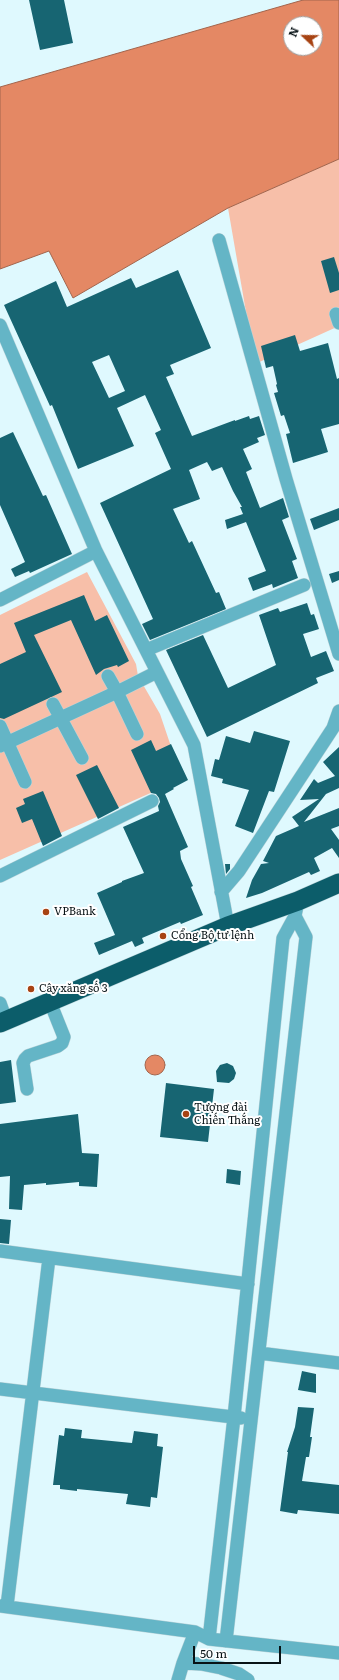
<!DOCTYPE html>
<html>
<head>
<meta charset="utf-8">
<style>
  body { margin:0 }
  #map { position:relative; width:339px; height:1680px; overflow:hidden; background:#dff9fe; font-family:Literata,serif }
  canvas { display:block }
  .north { position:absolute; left:283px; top:16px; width:40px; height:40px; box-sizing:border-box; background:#fff; border:1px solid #9ca1a2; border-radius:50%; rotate:292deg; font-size:11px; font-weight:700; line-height:16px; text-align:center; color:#081316 }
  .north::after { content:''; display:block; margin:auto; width:14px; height:18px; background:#a74313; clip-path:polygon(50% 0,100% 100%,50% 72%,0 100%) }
  .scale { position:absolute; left:193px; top:1646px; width:88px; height:18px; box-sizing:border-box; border:2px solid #081316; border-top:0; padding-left:5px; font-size:12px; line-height:14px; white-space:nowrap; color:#081316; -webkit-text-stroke:3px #fff; paint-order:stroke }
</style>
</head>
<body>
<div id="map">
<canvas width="339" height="1680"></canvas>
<div class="north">N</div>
<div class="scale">50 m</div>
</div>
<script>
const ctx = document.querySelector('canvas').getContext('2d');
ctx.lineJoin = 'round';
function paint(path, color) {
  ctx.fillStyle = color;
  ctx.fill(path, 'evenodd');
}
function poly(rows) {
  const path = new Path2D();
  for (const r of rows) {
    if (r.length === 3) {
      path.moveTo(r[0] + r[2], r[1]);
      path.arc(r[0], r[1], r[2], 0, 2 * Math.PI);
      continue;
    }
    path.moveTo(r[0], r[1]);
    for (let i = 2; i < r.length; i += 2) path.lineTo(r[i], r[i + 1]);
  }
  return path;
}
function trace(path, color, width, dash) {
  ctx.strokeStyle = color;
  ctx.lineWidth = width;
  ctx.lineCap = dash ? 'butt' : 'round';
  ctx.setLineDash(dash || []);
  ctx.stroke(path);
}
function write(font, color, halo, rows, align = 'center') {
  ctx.font = font + ' Literata,serif';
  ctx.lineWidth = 4;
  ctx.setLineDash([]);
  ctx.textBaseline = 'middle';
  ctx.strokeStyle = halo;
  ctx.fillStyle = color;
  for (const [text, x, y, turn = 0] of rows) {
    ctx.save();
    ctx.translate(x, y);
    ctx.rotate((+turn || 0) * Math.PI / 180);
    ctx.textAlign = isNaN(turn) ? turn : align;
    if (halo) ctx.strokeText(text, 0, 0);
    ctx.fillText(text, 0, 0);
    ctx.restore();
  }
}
const green = poly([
  [339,159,339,326,255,364,228,208],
  [87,572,136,664,138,676,160,714,182,779,0,860,0,615]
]);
const water = poly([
  [303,0,339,0,339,159,228,208,73,298,49,251,0,269,0,87,303,0],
  [291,24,315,24,315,48,291,48,291,24],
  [155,1065,10]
]);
const building = poly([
  [29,0,64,0,73,43,40,50],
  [334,257,339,273,339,290,330,293,321,261],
  [178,270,211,348,170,365,174,374,166,377,192,436,235,420,235,421,249,416,250,419,259,416,265,435,257,438,259,442,243,449,252,469,246,472,260,508,283,498,289,517,282,520,297,559,292,561,298,578,273,588,272,584,253,591,248,578,266,571,246,522,227,529,225,520,243,514,240,507,242,507,233,491,222,467,212,471,207,462,189,470,200,499,173,509,189,543,192,541,216,593,219,592,226,609,150,640,142,624,153,619,100,503,171,469,155,433,161,430,145,395,117,408,134,446,78,469,52,405,50,406,4,305,56,281,67,307,131,278,136,288],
  [109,355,125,391,109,398,92,362],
  [295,335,300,351,328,343,337,379,339,378,339,424,321,429,328,452,293,463,286,434,290,433,284,415,281,416,274,393,278,392,276,385,277,384,273,366,266,368,261,346],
  [13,432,43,496,46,495,72,554,30,573,29,571,15,577,11,569,25,562,0,505,0,438],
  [339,508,339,520,314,530,310,519],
  [339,571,339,580,332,583,329,574],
  [84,595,95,621,107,615,129,661,118,667,117,665,104,669,96,675,71,620,34,635,62,692,4,719,0,718,0,664,26,652,14,623],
  [307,603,311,615,314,614,319,629,303,634,311,657,326,651,334,671,316,678,318,683,207,737,166,650,203,635,228,688,276,665,259,615,278,608,280,612],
  [254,731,290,741,274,792,269,791,253,833,235,826,249,790,222,783,223,779,211,776,215,759,219,760,226,736,250,743],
  [151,740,156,751,171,744,188,780,173,788,174,789,165,794,188,847,180,851,181,859,193,886,191,887,203,915,181,924,180,922,142,938,144,943,135,947,132,941,99,955,94,943,115,935,97,893,122,882,122,881,144,873,123,827,159,811,158,806,160,802,159,798,156,794,151,793,131,750],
  [339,747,339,788,326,794,304,822,339,808,339,826,331,829,339,840,339,858,332,848,314,858,320,871,311,875,309,872,262,893,246,898,252,880,261,864,269,863,263,861,276,836,299,826,292,817,319,799,300,800,314,779,318,783,335,776,323,762],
  [97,765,119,808,98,819,76,775],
  [43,791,62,836,43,846,32,819,22,823,16,808,25,804,23,799],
  [225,864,230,864,230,869,226,874],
  [11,1060,16,1102,0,1104,0,1062],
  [227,1063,233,1066,236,1073,234,1079,229,1083,217,1082,216,1071,220,1065],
  [166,1083,214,1089,208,1142,160,1137],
  [78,1114,82,1153,99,1154,97,1187,79,1186,79,1182,46,1185,46,1183,24,1185,22,1210,9,1209,10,1176,0,1177,0,1124],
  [227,1169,241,1171,240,1185,226,1183],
  [0,1219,11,1220,9,1244,0,1243],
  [302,1371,316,1374,316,1393,298,1390],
  [298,1407,314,1408,310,1437,312,1437,309,1457,306,1457,302,1481,339,1485,339,1514,298,1510,297,1514,280,1511,288,1452,287,1452,295,1427],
  [65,1428,82,1430,81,1438,132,1443,134,1431,158,1434,157,1446,163,1447,157,1498,151,1497,150,1507,126,1504,128,1494,77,1489,77,1491,60,1489,60,1485,53,1485,59,1435,64,1436]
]);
const minor = poly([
  [219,240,286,479,339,654],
  [336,314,339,323],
  [0,325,96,551,194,745,228,926],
  [0,600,96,551],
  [146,650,304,585],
  [108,676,117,692,157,672],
  [53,704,82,758],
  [0,726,25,782],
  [0,746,117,692,137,734],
  [0,876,152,801],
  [221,892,239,871,333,728,339,711],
  [0,1003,6,1020],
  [27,1089,23,1063,25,1059,28,1056,58,1046,62,1043,64,1037,50,1002],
  [0,1251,248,1284],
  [259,1353,339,1363],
  [0,1389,241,1418],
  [0,1606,195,1632,209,1639,339,1653],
  [7,1606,49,1258],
  [209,1639,234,1417,283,938,295,916,298,901],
  [226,1641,306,937,295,916],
  [183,1663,201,1664,221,1668,239,1674,248,1680],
  [178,1680,183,1663,195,1632]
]);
const highway = poly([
  [0,1023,228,926,298,901,339,883]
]);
const markers = [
  [46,912,4,"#a74313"],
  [163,936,4,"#a74313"],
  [31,989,4,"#a74313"],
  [186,1114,4,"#a74313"]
];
const poiNames = [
  ["VPBank",54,912],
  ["Cổng Bộ tư lệnh",171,936],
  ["Cây xăng số 3",39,989],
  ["Tượng đài",194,1108],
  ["Chiến Thắng",194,1121]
];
paint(green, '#f7bfa9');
paint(water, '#e48864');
trace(water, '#a2654d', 1);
paint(building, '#176572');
trace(minor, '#bdd4d9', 14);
trace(highway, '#bdd4d9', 20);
trace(minor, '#64b5c6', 13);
trace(highway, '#0c5d6a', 19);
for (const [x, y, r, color] of markers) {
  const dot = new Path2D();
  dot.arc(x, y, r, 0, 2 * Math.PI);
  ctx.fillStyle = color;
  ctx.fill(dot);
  trace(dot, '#fff', 1.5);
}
write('11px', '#081316', '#fff', poiNames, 'left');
</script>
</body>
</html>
